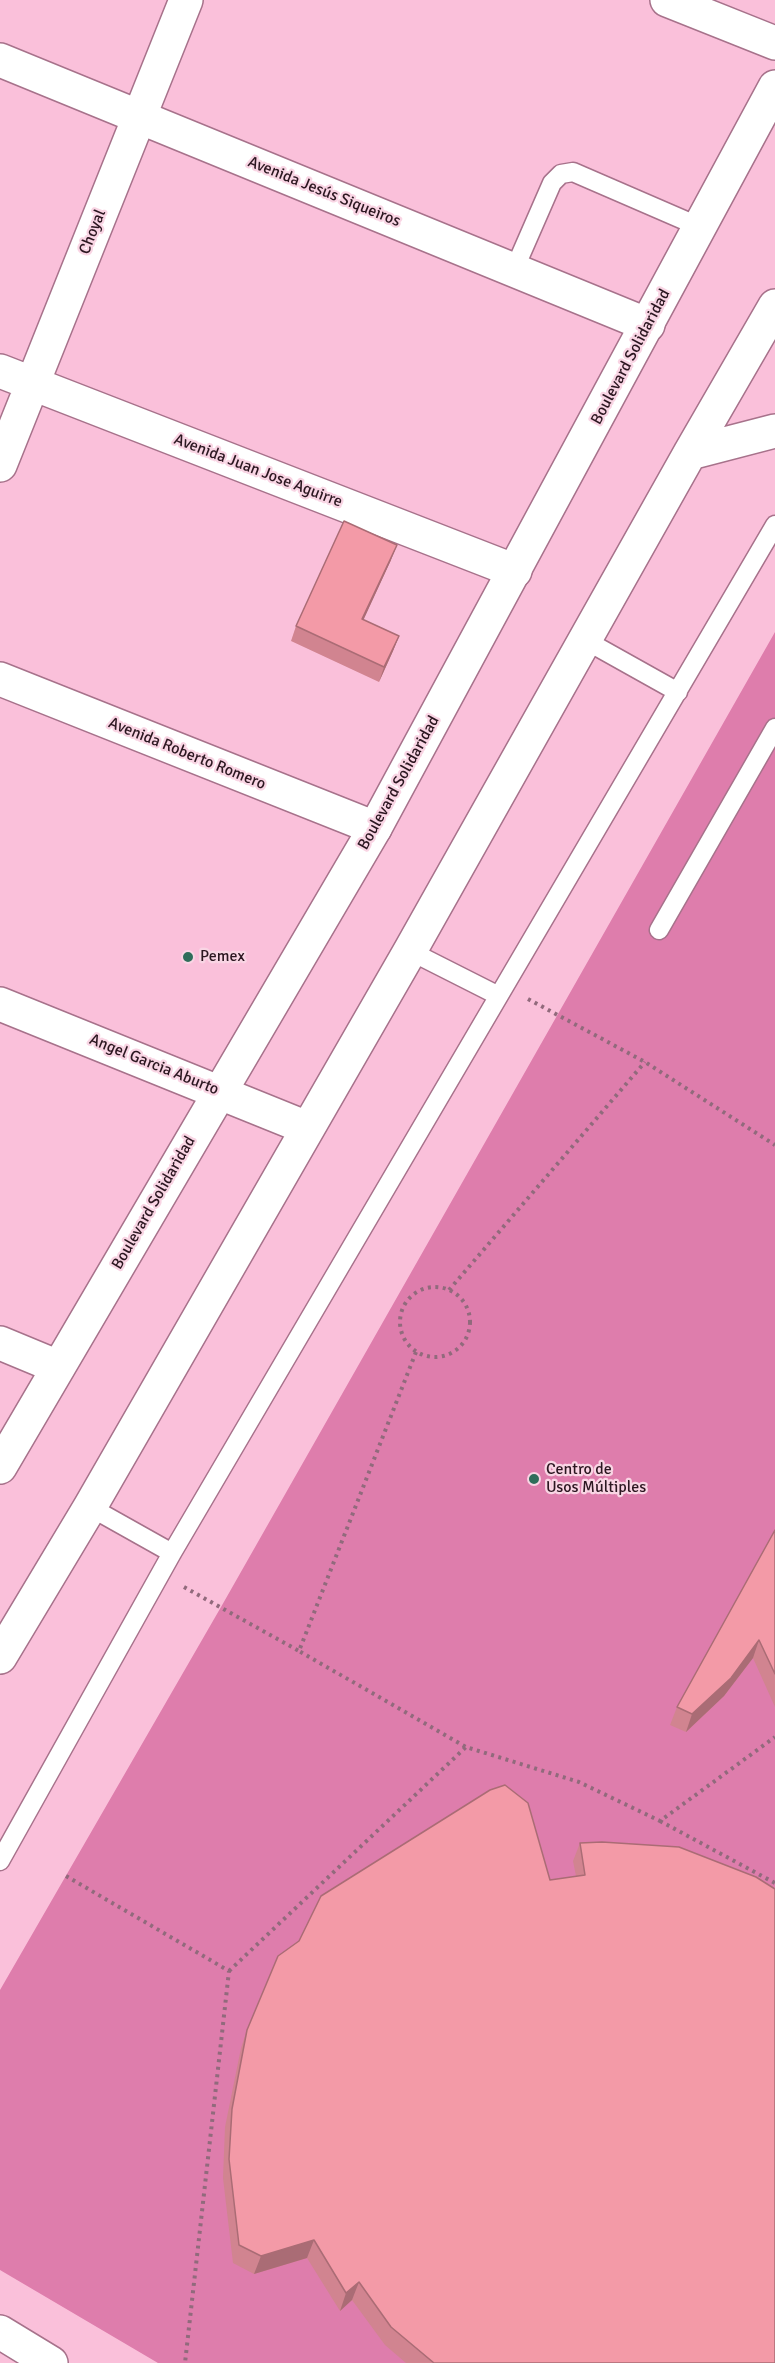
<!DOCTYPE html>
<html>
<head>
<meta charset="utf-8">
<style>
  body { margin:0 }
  canvas { display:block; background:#fac0da }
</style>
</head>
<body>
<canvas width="775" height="2363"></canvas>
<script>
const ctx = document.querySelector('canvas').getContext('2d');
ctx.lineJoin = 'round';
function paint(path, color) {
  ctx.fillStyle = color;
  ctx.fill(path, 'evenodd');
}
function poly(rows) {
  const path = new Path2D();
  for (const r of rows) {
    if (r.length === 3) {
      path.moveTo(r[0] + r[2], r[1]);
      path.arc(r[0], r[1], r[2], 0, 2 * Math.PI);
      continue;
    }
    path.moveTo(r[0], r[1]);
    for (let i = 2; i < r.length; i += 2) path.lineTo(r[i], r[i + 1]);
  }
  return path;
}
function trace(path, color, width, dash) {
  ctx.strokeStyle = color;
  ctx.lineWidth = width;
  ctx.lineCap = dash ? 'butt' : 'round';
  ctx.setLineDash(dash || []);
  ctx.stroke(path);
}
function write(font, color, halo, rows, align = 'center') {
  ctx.font = font + ' Signika,sans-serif';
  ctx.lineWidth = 4.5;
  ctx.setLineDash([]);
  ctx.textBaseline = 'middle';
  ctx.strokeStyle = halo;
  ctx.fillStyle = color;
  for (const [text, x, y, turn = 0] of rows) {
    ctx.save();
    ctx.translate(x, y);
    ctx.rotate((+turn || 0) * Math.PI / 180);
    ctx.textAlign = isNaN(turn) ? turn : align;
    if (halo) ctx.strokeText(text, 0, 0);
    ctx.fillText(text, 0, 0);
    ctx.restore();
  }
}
const green = poly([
  [775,632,775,2363,158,2363,0,2270,0,1990,221,1607]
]);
const path = poly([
  [528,999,645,1062,775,1145],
  [435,1322,35],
  [449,1290,645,1062],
  [416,1352,299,1651,466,1747,579,1782,660,1821,775,1737],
  [184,1587,299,1651],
  [660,1821,775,1883],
  [66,1876,229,1971,185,2363],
  [229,1971,466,1747]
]);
const lane = poly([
  [514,270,552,183,561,174,573,172,700,227],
  [585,640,678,692],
  [659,930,775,728],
  [410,951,497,995],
  [90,1507,172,1553],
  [0,1861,172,1553,775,525]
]);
const street = poly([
  [667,0,775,43],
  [0,60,648,325],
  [0,371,515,571],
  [0,465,186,0],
  [0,679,375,828],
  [0,1343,58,1367]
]);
const secondary = poly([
  [0,1004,307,1128],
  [0,2332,51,2363]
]);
const primary = poly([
  [690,453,775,431],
  [0,1467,375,828,775,87],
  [0,1657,90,1507,410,951,690,453,775,306]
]);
const wall = poly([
  [391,560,363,620,399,636,393,651,379,682,291,641,296,626],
  [775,1530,775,1707,753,1658,724,1696,686,1732,670,1725,677,1707],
  [580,1843,775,2363,406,2363,385,2345,352,2300,340,2311,307,2258,254,2274,233,2263,223,2178,225,2127,241,2048,247,2030,550,1880,576,1876,573,1861]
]);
const shadedWall = poly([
  [397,545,391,560,357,634,362,619],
  [399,636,393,651,379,682,384,667],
  [759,1640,753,1658,724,1696,686,1732,692,1714],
  [314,2240,307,2258,254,2274,261,2256],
  [359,2282,352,2300,340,2311,346,2293]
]);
const building = poly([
  [344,521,397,545,362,619,399,636,384,667,296,626,344,521],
  [775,1530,775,1674,759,1640,731,1678,692,1714,677,1707,775,1530],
  [505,1785,528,1803,550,1880,585,1875,580,1843,602,1842,679,1847,756,1877,775,1889,775,2363,434,2363,391,2327,359,2282,346,2293,314,2240,261,2256,239,2245,229,2159,232,2109,247,2030,278,1956,299,1941,321,1896,490,1790,505,1785]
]);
const markers = [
  [188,957,6,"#2f6d5a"],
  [534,1479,6,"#2f6d5a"]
];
const streetNames = [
  ["Avenida Jesús Siqueiros",324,192,22],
  ["Choyal",93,232,-68],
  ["Boulevard Solidaridad",631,357,-62],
  ["Avenida Juan Jose Aguirre",258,471,21],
  ["Avenida Roberto Romero",187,754,22],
  ["Boulevard Solidaridad",399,783,-61],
  ["Angel Garcia Aburto",154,1065,22],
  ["Boulevard Solidaridad",154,1203,-60]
];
const poiNames = [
  ["Pemex",200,957],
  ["Centro de",546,1470],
  ["Usos Múltiples",546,1488]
];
paint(green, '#de7dac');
trace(lane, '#a7728b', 21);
trace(street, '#a7728b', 36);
trace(secondary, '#a7728b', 36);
trace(primary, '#a7728b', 36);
trace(path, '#916a7c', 4, [3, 4.5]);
trace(lane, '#fff', 18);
trace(street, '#fff', 33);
trace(secondary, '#fff', 33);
trace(primary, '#fff', 33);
paint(wall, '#d18490');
paint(shadedWall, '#aa6c75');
paint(building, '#f39aa7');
trace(building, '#aa6c75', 1.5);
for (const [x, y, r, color] of markers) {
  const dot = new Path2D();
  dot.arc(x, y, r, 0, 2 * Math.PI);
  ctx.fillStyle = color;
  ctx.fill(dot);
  trace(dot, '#f9d5e4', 2);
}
write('16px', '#2c1721', '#f9d5e4', streetNames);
write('16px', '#2c1721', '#f9d5e4', poiNames, 'left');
</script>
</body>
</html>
